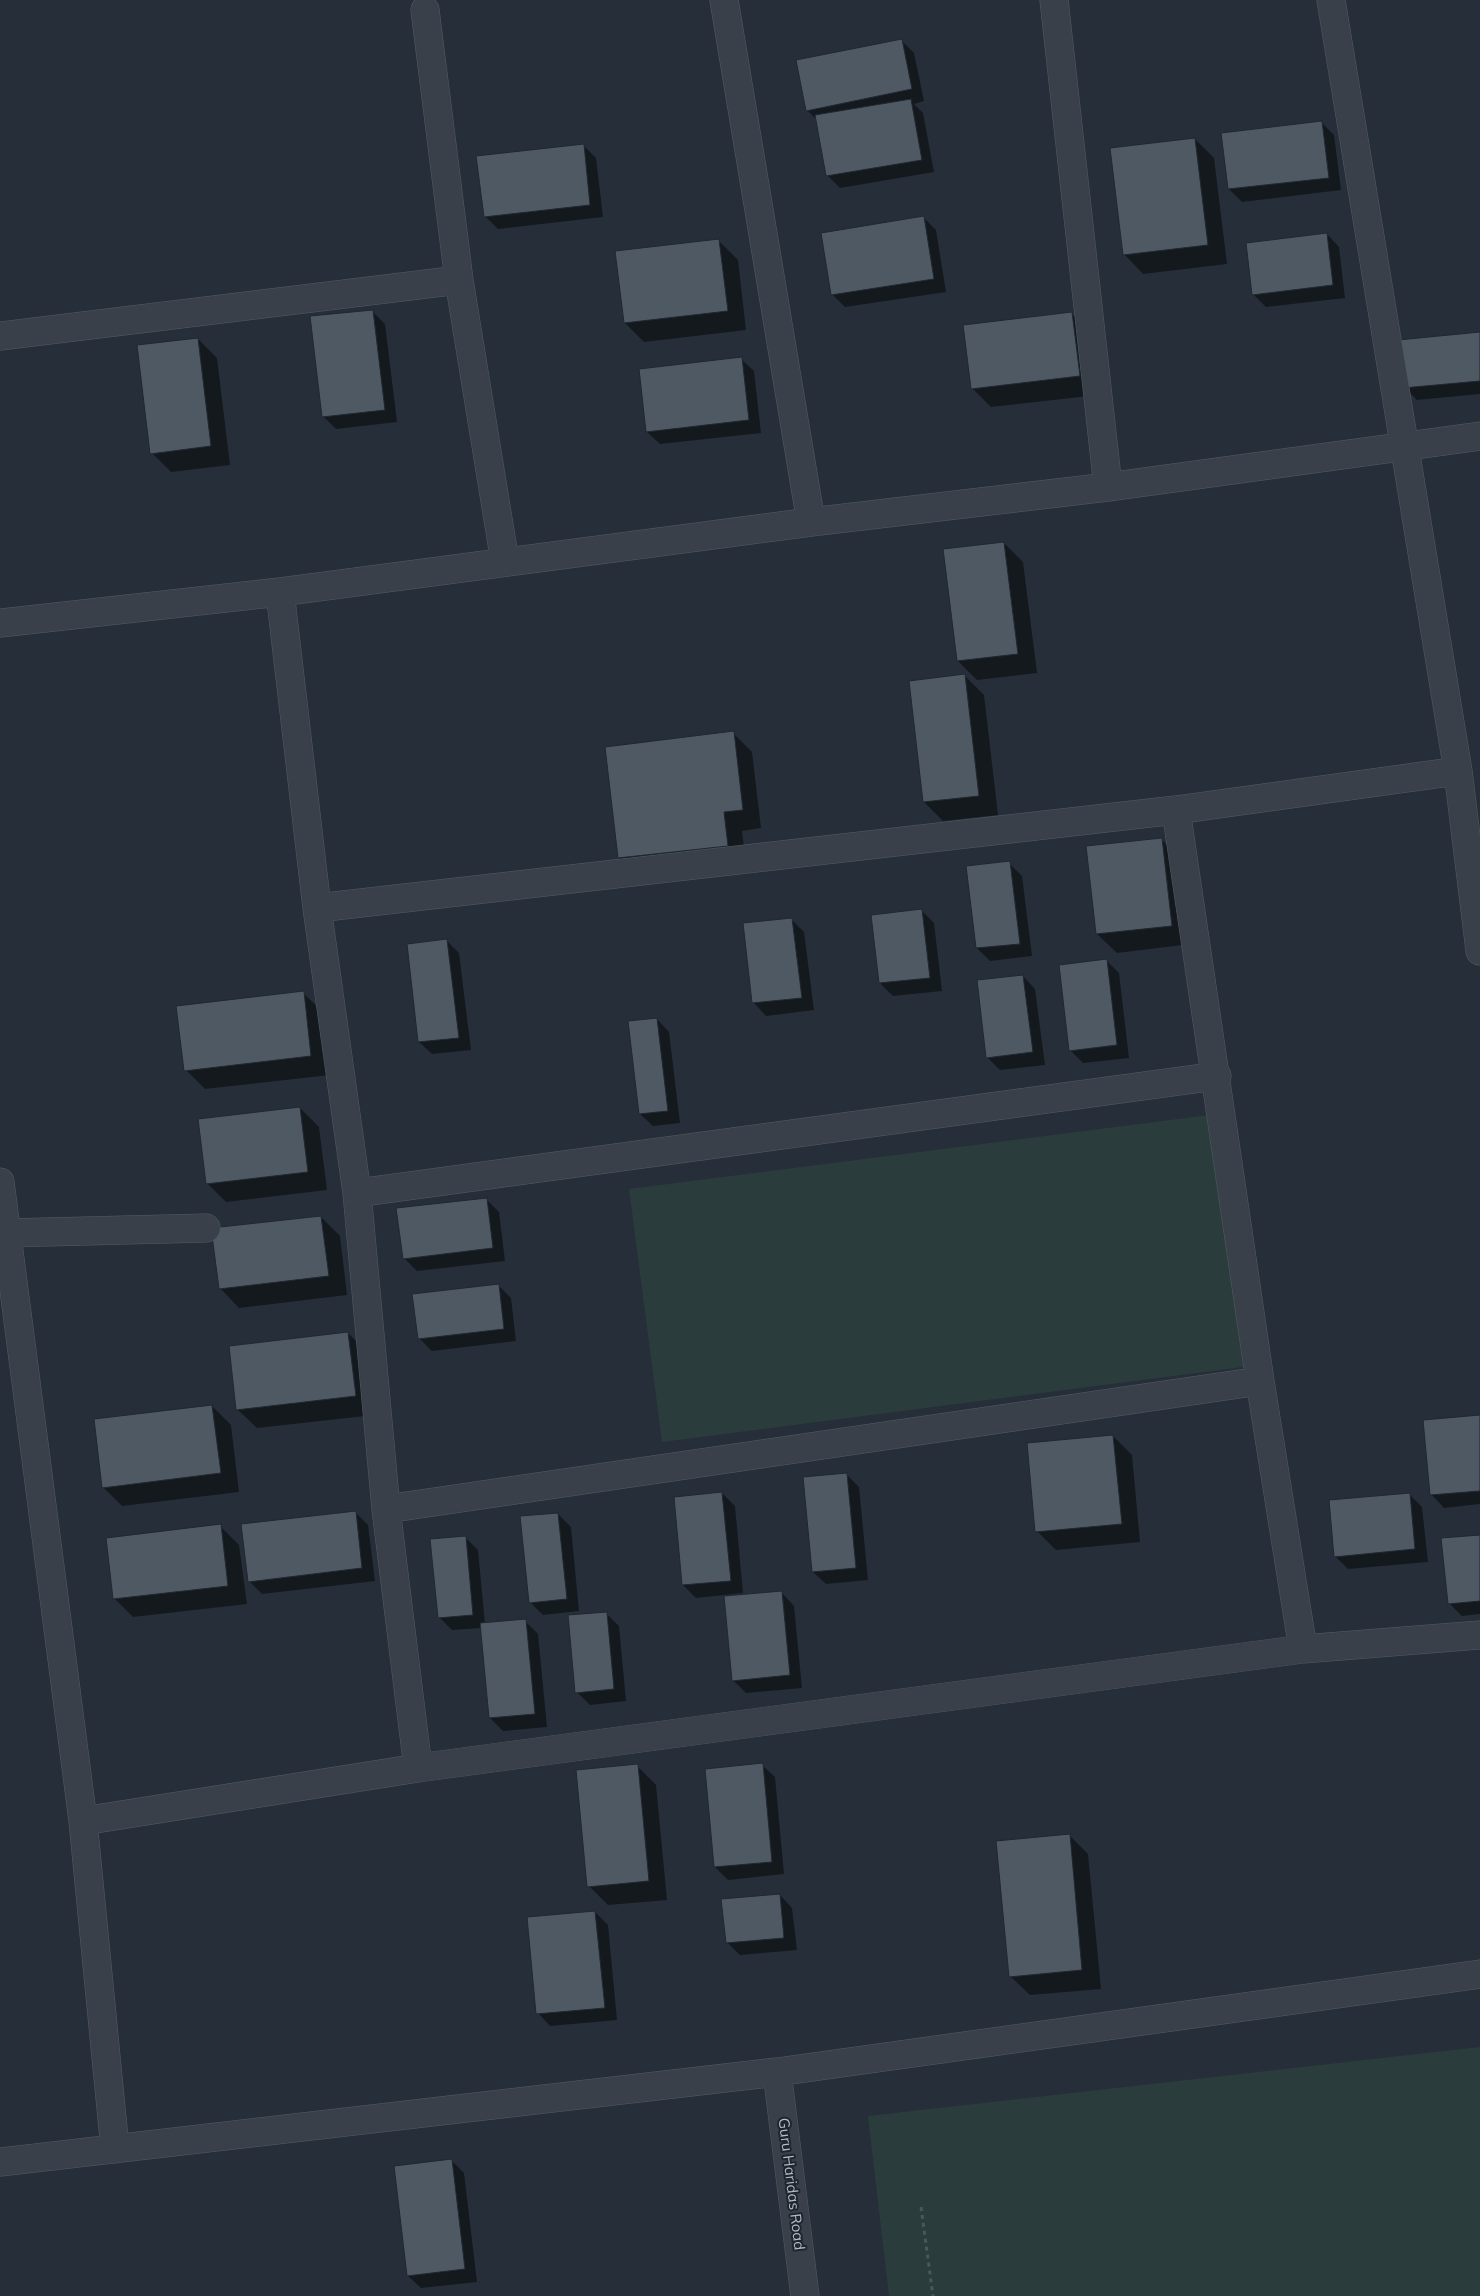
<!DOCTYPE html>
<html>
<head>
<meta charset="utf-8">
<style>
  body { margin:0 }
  canvas { display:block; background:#262e39 }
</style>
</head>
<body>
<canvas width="1480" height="2296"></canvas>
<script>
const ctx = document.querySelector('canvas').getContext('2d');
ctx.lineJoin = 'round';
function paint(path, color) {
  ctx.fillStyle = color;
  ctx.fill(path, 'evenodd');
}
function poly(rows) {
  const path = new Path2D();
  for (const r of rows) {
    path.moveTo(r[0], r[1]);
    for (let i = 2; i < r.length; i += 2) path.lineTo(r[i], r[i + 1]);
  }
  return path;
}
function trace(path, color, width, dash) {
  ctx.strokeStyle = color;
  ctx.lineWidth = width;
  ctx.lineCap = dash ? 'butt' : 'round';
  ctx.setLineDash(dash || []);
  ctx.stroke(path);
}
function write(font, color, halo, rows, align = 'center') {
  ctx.font = font + ' Mulish,sans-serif';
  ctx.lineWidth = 4;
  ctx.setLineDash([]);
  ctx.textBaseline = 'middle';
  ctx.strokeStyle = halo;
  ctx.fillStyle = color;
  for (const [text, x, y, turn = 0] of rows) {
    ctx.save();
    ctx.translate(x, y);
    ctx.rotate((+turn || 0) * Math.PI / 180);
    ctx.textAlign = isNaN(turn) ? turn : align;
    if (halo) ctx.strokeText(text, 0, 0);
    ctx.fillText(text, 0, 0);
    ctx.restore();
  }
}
const green = poly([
  [1210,1115,1243,1367,662,1442,629,1189],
  [1480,2047,1480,2296,889,2296,868,2116]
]);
const shadow = poly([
  [901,40,914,53,924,101,914,104,923,113,934,172,840,188,827,175,817,120,807,110],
  [1322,123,1334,135,1341,190,1242,202,1229,189,1223,134],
  [1195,139,1214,158,1227,264,1143,274,1124,254],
  [583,145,596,158,603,217,498,229,485,216],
  [923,217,936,230,946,292,845,307,833,295],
  [1327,234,1339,247,1345,298,1266,307,1253,294],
  [719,241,738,260,746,330,644,342,625,323],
  [372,311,385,324,397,422,336,429,323,416],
  [1072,314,1091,333,1098,395,991,407,972,388],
  [1480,333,1480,394,1417,400,1404,387],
  [198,339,217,358,230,465,171,472,152,453],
  [741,359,754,371,761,433,660,444,647,432],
  [1004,543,1023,562,1037,673,977,680,958,661],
  [964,675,984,695,998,815,943,821,924,802],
  [733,733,752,752,761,828,742,831,746,864,638,877,619,858],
  [1161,839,1180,858,1191,944,1117,953,1097,934],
  [1009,863,1022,876,1032,956,990,961,977,948],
  [921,910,934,923,942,991,893,996,880,983,872,916],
  [791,919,804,932,814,1010,766,1016,754,1003,744,924],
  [446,940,459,953,471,1050,432,1054,419,1042],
  [1106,960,1119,973,1129,1058,1083,1063,1070,1050],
  [1023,976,1035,989,1045,1065,1000,1070,987,1057],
  [303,993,323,1012,330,1075,205,1089,186,1070],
  [657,1019,669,1032,680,1123,653,1126,640,1114],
  [300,1108,319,1127,327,1190,226,1202,207,1183],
  [486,1199,499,1212,505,1261,417,1271,404,1258],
  [321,1217,340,1236,347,1295,239,1308,220,1288],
  [498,1285,511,1298,516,1341,432,1351,419,1338],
  [348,1333,367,1352,374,1415,257,1428,237,1409],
  [212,1406,231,1425,239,1492,122,1506,103,1487],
  [1480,1416,1480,1504,1444,1508,1432,1495],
  [1113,1436,1132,1455,1140,1542,1056,1550,1037,1531],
  [846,1474,859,1487,868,1580,826,1584,813,1572],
  [722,1493,735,1506,743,1593,696,1598,683,1585],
  [1409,1494,1422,1507,1428,1562,1348,1569,1335,1556],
  [355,1512,368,1525,375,1581,262,1594,249,1581],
  [558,1514,571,1527,579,1611,543,1615,530,1602],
  [220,1526,239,1545,247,1604,133,1617,114,1598],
  [1480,1536,1480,1614,1462,1616,1449,1603],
  [465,1537,478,1550,485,1624,525,1621,538,1634,547,1727,503,1731,490,1718,482,1628,452,1630,439,1617],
  [782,1593,794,1606,802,1688,746,1693,733,1680],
  [606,1613,619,1626,626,1701,590,1705,577,1692],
  [762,1765,775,1777,784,1874,728,1880,715,1867],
  [637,1766,656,1785,667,1900,608,1905,589,1886],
  [1069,1835,1088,1854,1101,1989,1030,1995,1010,1976],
  [780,1895,792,1908,797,1950,740,1955,727,1942],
  [595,1912,608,1925,617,2020,550,2026,538,2013],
  [451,2160,464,2173,477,2282,421,2288,408,2276]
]);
const building = poly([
  [902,39,912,89,806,111,796,60,902,39],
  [911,99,922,160,826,176,815,115,911,99],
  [1322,121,1329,178,1228,189,1221,133,1322,121],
  [1195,138,1208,245,1123,255,1110,148,1195,138],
  [584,144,590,205,484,217,476,156,584,144],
  [924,216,934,279,831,295,821,233,924,216],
  [1327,233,1333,285,1252,295,1246,243,1327,233],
  [719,239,728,311,624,323,615,251,719,239],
  [373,310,385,410,322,417,310,316,373,310],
  [1072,312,1080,376,971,389,963,325,1072,312],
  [1480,332,1480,381,1403,388,1398,340,1480,332],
  [198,338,211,446,150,454,137,345,198,338],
  [742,357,749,420,646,432,639,369,742,357],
  [1004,542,1018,654,957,661,943,549,1004,542],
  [965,674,979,796,923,802,909,681,965,674],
  [734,731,743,810,724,812,728,846,618,858,605,747,734,731],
  [1162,838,1172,926,1096,934,1086,846,1162,838],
  [1010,861,1020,944,976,948,966,866,1010,861],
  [922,909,930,978,879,983,871,915,922,909],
  [792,918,802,998,752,1003,743,923,792,918],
  [447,939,459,1038,418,1042,407,944,447,939],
  [1107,959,1117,1045,1069,1051,1059,965,1107,959],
  [1023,975,1033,1052,986,1058,977,980,1023,975],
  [304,991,311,1056,184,1071,176,1006,304,991],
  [657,1018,668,1111,639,1114,628,1021,657,1018],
  [300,1107,308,1172,206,1184,198,1119,300,1107],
  [487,1198,493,1248,403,1259,396,1208,487,1198],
  [321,1216,329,1276,219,1289,211,1228,321,1216],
  [499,1284,504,1329,418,1339,412,1294,499,1284],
  [348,1332,356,1396,236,1410,229,1346,348,1332],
  [212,1405,221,1473,102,1488,94,1419,212,1405],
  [1480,1415,1480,1491,1430,1495,1423,1420,1480,1415],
  [1113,1435,1122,1524,1035,1532,1027,1443,1113,1435],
  [847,1473,856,1568,812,1572,803,1477,847,1473],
  [722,1492,731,1581,682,1585,674,1497,722,1492],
  [1410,1493,1415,1549,1334,1557,1329,1500,1410,1493],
  [356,1511,362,1568,248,1582,241,1524,356,1511],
  [558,1513,567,1599,529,1603,520,1516,558,1513],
  [221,1524,228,1586,113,1599,106,1538,221,1524],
  [1480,1535,1480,1601,1448,1604,1441,1538,1480,1535],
  [466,1536,473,1615,438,1618,430,1539,466,1536],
  [782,1591,790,1675,732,1681,724,1596,782,1591],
  [607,1612,614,1689,575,1693,568,1615,607,1612],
  [526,1619,535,1714,489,1718,480,1623,526,1619],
  [763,1763,772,1862,714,1867,705,1769,763,1763],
  [638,1764,649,1881,587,1887,576,1770,638,1764],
  [1070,1834,1082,1970,1009,1977,996,1841,1070,1834],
  [780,1894,784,1938,726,1943,721,1899,780,1894],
  [595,1911,605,2008,536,2014,527,1917,595,1911],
  [452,2159,465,2269,407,2276,394,2166,452,2159]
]);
const path = poly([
  [921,2207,933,2296]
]);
const minor = poly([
  [724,0,811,522],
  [1054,0,1108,487],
  [1331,0,1458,771,1480,951],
  [425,10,459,280,505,562],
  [0,336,459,280],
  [280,592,317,908,357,1193,386,1509,418,1768],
  [0,623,280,592,811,522,1108,487,1480,436],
  [1176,810,1260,1381,1303,1649],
  [317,908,1176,810,1458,771],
  [0,1182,83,1821,115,2149],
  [357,1193,1217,1076],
  [7,1233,206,1228],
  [386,1509,1260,1381],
  [83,1821,418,1768,1303,1649,1480,1635],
  [777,2072,805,2296],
  [0,2162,777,2072,1480,1974]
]);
const streetNames = [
  ["Guru Haridas Road",791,2184,83]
];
paint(green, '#2b3c3c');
paint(shadow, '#0007');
paint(building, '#4e5964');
trace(building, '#202730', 1);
trace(minor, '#545b64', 29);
trace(path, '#49595b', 3, [4, 4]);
trace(minor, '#39404a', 28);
write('15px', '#b5bbc5', '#1e252e', streetNames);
</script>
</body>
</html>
